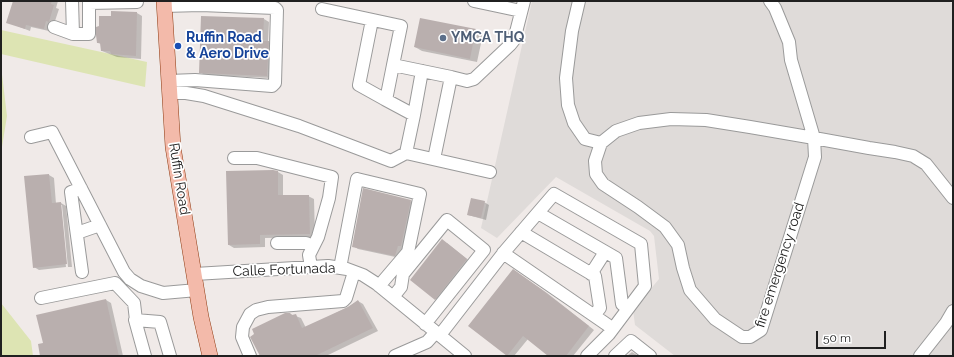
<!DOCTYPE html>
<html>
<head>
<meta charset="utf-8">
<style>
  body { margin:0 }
  #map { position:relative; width:954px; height:357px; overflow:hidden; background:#f0eae8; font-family:Raleway,sans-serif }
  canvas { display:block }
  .frame { position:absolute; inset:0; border:2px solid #202020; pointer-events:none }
  .scale { position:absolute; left:816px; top:331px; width:70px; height:18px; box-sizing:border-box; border:2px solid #202020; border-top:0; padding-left:5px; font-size:12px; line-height:14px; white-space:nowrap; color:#202020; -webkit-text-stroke:3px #fff; paint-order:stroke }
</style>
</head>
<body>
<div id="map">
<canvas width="954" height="357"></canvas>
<div class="frame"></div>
<div class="scale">50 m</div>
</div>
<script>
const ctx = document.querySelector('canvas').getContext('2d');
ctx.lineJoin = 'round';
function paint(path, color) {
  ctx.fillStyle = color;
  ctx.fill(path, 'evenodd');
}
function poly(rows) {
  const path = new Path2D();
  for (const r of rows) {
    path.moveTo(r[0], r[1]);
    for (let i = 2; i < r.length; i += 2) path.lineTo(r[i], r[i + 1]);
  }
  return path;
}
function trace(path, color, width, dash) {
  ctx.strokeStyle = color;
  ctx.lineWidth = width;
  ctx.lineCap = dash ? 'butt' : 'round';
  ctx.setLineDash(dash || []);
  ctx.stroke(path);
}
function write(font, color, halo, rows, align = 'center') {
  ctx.font = font + ' Raleway,sans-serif';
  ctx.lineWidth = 3.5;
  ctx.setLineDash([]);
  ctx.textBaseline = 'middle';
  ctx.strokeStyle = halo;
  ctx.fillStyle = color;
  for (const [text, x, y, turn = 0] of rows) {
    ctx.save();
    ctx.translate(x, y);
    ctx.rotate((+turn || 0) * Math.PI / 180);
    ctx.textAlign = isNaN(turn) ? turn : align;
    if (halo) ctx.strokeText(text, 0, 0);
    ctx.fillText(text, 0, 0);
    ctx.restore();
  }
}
const airport = poly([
  [532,1,948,1,953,4,953,356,675,356,635,325,633,310,659,279,654,236,650,231,556,177,497,238,481,228]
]);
const grass = poly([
  [1,30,147,62,145,87,1,54],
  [1,66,7,116,1,153],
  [1,303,31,341,33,356,1,356]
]);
const shadow = poly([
  [14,1,58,1,56,8,59,9,54,24,51,23,49,31,31,27,30,31,7,22],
  [137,13,142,16,141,59,117,57,102,51,101,44,98,43,112,17],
  [264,19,269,22,268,42,274,45,272,78,205,75,200,72],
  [421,19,476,30,483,34,477,62,422,51,415,47],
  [278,172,283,175,283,196,308,196,314,199,315,237,265,238,265,247,234,248,229,245],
  [49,175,54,178,56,204,61,203,66,206,72,267,68,267,62,205,60,205,66,267,39,270,34,267],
  [411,201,416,204,400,258,358,249,353,246],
  [484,202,489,205,486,220,468,215],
  [447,243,472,263,440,302,435,299],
  [519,274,547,293,594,330,573,356,550,356,528,339,514,356,507,355],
  [106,300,111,303,123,356,41,356,44,343],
  [358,301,363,304,378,331,326,356,261,356,290,314,301,318,306,328,348,307],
  [632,352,637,355,638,356,627,356]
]);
const building = poly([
  [13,1,52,1,51,4,54,5,49,22,46,21,44,29,26,25,25,29,6,23],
  [111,11,137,12,136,56,111,54,110,51,101,51,100,43,97,43,96,35,96,27,99,26,99,16,111,16],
  [201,16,264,18,263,41,269,41,267,76,199,73],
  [420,18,476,29,470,59,414,47],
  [273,170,278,171,278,195,309,195,310,234,260,235,260,244,228,245,226,171],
  [49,174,52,203,61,202,67,264,33,268,24,176],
  [363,188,411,200,401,246,398,246,395,256,352,247],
  [471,198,485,201,481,218,467,215],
  [442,239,467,259,435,300,410,280],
  [513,269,541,289,589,326,566,356,548,356,523,336,507,356,468,326],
  [106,299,119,356,40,356,38,344,43,343,36,315],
  [358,300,373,328,315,356,260,356,250,337,254,334,252,329,285,313,290,313,292,315,296,314,302,328,348,307]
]);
const minor = poly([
  [72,1,73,34],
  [474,1,521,11],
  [579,1,572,31,566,78,568,105,574,123,585,139,601,143],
  [770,1,775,8,789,42,791,60,814,138,815,157,761,330,750,337,742,337,715,319,690,290,683,268,678,245,665,227,638,207,603,184,596,174,595,161,601,143,616,131,639,123,671,119,706,120,750,127,814,138,869,148,895,152,913,156,926,164,953,198],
  [89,3,137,2],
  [164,6,201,5,275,8,277,10,275,83,272,86,195,80,169,81],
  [322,9,401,26,393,65],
  [372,20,359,85,386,100],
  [54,27,73,34,89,34,89,1],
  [422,71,414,115,386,100,393,65,451,77],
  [170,93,186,93,204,96,299,126,391,161,406,153,490,172],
  [31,137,52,132,124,272,130,279,141,286,163,293,197,290],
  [406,153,414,115],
  [234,158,257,158,332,177,329,198,318,237,309,255,311,267],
  [434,159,451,77,467,81,474,79,510,45,514,40,524,1],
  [81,188,71,192,82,272],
  [538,213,616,258,622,304,627,308],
  [521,232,595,276,600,308,594,315],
  [77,233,100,225],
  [277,243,306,243,313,246],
  [503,253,612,328],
  [340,268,357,179,420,194,408,252,379,286],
  [195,274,328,266,347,269,363,275,377,284,465,356],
  [591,274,605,252],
  [393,297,401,287,403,274,447,220,484,250,425,324],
  [41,298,115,283,134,303,136,320],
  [440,335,505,251,554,194,641,244,645,286,609,334,587,356],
  [145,356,135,320,160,322,170,356],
  [250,356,242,337,243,327,250,314,256,310,268,307,343,301,346,298,354,272],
  [395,356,427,342,436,332],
  [615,356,631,341,650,356],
  [920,356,946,323,953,311]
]);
const major = poly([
  [164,1,173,147,201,317,210,356]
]);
const markers = [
  [443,38,4,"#5c6f8a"],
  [178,46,4,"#1a4fb4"]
];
const transitNames = [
  ["Ruffin Road",186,38],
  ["& Aero Drive",186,54]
];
const serviceNames = [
  ["YMCA THQ",451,38]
];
const streetNames = [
  ["Ruffin Road",179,179,81],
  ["fire emergency road",780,265,-72],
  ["Calle Fortunada",284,270,-2]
];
paint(airport, '#dfdbd9');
paint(grass, '#dde4b3');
paint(shadow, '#0003');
paint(building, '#b9afae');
trace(minor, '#9a9a9a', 14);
trace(major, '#8d380f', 16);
trace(minor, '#fff', 12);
trace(major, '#f3baaa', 15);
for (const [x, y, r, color] of markers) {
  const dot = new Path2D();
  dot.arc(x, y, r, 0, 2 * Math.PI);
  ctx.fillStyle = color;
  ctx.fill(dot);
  trace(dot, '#fff', 1.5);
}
write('bold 14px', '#164399', '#fff', transitNames, 'left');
write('bold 14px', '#4e5e75', '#fff', serviceNames, 'left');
write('14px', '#202020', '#fff', streetNames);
</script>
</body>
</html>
